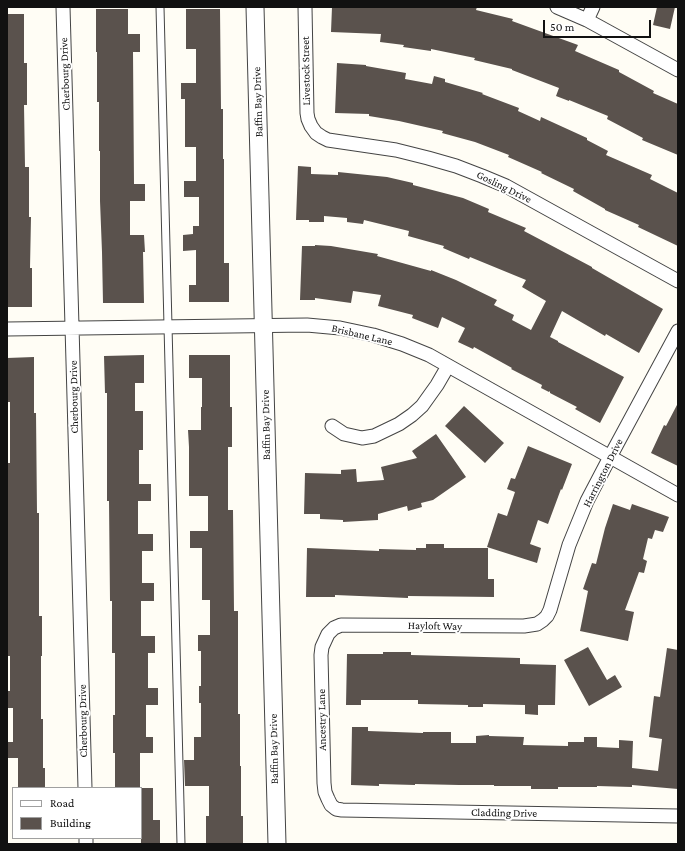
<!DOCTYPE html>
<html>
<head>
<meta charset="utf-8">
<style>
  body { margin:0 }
  #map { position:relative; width:685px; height:851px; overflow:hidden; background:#fffdf5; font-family:"Crimson Pro",serif }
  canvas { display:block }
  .frame { position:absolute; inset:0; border:8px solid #111; pointer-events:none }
  .legend { position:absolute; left:12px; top:787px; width:130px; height:52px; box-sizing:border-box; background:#fff; border:1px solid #a0a0a0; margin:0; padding:5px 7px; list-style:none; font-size:12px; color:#111 }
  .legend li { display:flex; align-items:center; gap:8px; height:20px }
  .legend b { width:20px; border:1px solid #a0a0a0 }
  .scale { position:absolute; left:543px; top:20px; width:108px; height:18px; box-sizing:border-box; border:2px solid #111; border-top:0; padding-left:5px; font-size:12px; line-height:14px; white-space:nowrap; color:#111; -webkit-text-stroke:3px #fff; paint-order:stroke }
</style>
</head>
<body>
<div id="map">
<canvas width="685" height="851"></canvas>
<div class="frame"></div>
<ul class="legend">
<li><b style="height:5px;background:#fff"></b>Road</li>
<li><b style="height:11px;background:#5a524d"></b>Building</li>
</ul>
<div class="scale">50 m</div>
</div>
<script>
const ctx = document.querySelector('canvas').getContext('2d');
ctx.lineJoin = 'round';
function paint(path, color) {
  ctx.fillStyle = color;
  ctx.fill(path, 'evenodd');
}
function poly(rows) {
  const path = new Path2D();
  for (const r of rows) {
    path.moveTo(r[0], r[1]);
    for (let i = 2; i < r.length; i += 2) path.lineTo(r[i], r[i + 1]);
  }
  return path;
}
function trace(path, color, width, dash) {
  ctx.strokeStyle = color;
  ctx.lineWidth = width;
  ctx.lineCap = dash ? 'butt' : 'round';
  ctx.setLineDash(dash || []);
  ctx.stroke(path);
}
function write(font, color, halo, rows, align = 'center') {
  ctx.font = font + ' "Crimson Pro",serif';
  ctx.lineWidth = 4;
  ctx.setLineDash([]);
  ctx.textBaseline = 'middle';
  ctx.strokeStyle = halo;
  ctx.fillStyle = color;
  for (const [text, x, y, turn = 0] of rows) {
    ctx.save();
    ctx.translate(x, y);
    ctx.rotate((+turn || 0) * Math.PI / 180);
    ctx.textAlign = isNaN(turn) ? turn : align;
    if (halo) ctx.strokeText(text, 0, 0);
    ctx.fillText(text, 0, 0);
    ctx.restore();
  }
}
const building = poly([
  [332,7,477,7,476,10,513,19,512,21,578,45,575,51,619,70,619,72,654,91,653,93,678,104,678,155,642,140,643,138,607,119,608,116,569,100,569,101,556,96,559,88,512,70,512,69,474,60,475,58,431,49,431,51,403,47,404,45,380,42,381,34,331,32],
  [657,7,675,7,670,29,653,25],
  [96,9,128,9,128,34,140,34,140,52,133,52,134,184,145,184,145,201,130,201,130,235,144,235,145,252,143,252,144,303,103,303,102,252,100,201,100,151,99,151,99,102,97,102,97,52,96,52],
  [186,9,220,9,221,109,223,109,223,159,224,159,224,263,229,263,229,302,189,302,189,285,196,285,196,250,183,251,183,235,193,234,193,226,199,226,199,197,184,197,184,181,196,181,196,147,185,147,185,99,181,99,181,83,196,83,196,49,186,49],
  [7,14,24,14,24,63,27,63,27,105,24,105,25,167,29,167,29,217,31,217,30,268,32,268,32,307,7,307],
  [337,63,366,65,366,66,406,73,405,79,432,84,434,76,445,79,445,82,483,93,482,94,519,108,518,111,540,121,541,117,587,138,587,140,608,151,606,155,652,175,650,179,678,193,678,246,638,227,639,225,605,210,605,209,573,191,574,189,541,173,542,172,508,157,509,155,475,142,442,133,443,131,399,121,369,116,369,114,335,113],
  [298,166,311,167,311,174,338,175,338,172,387,177,413,183,413,185,463,198,489,209,488,212,526,228,524,231,592,267,592,268,663,309,639,353,606,334,605,336,562,311,550,337,558,341,558,342,624,377,600,423,575,409,577,407,550,393,550,391,549,392,541,388,542,385,511,369,512,368,474,347,473,349,458,342,465,328,442,317,438,328,412,318,413,315,378,306,381,295,353,291,351,303,315,298,315,300,300,300,302,246,315,246,315,245,331,246,378,254,377,256,431,271,431,270,456,280,497,300,494,305,514,315,512,320,531,330,546,301,522,287,526,280,470,257,469,259,443,248,444,246,408,236,409,231,364,220,363,224,347,222,347,218,324,216,324,222,309,222,309,220,296,220],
  [144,355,144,383,135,383,135,411,143,411,143,450,139,450,139,484,151,484,151,501,138,501,138,534,153,534,153,551,142,551,142,583,154,583,154,601,141,601,141,636,155,636,155,653,148,653,148,688,158,688,158,705,146,705,146,737,153,737,153,753,140,753,140,788,115,788,115,753,113,753,113,715,115,715,115,653,112,653,112,601,110,601,109,501,107,501,107,393,105,393,104,356],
  [189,355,230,355,230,407,232,407,232,447,228,447,228,510,233,510,234,611,238,611,238,714,240,714,240,766,241,766,241,816,243,816,243,844,206,844,206,816,209,816,209,786,185,786,184,760,194,760,194,737,201,737,201,703,199,703,199,686,201,686,201,651,198,651,198,635,210,635,210,600,202,600,202,548,190,548,190,531,208,531,208,496,189,496,189,447,188,430,201,430,201,407,202,407,202,378,189,378],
  [34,357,34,413,36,413,37,513,39,513,39,616,42,616,42,656,41,656,41,719,43,719,43,768,45,768,45,788,18,788,18,758,7,758,7,742,13,742,13,708,7,708,7,691,10,691,10,656,8,656,8,605,7,605,7,463,10,463,10,402,7,402,7,358],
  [678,403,678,466,651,453,664,425,666,426],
  [464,406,504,443,485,463,445,426],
  [436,434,466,477,433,500,421,503,422,507,408,511,407,506,378,514,378,520,343,522,343,520,320,519,320,514,304,514,305,473,341,474,341,470,356,469,357,482,384,480,381,467,417,458,412,451],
  [528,446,572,464,562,490,561,489,548,524,538,520,530,544,541,548,537,563,487,547,498,513,507,516,515,492,507,489,511,478,515,479],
  [613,504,630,510,632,504,669,517,663,532,655,530,652,539,648,538,643,559,647,561,644,573,639,572,625,610,634,612,628,641,580,631,588,591,583,589,592,563,596,564,605,528],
  [426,544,444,544,444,548,488,548,488,579,494,579,494,597,408,596,408,598,335,595,335,597,306,597,307,548,379,551,379,549,416,550,416,548,426,548],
  [588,647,607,680,615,675,622,687,589,706,564,660],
  [667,648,678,650,678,789,632,785,632,787,597,786,597,787,558,787,558,789,531,789,531,786,494,786,494,785,459,785,415,784,415,785,379,784,379,786,351,785,352,727,368,727,368,731,423,733,423,732,451,732,451,743,476,743,476,736,489,735,489,736,524,737,523,745,568,746,568,742,584,742,584,737,597,737,597,747,619,748,619,740,633,741,632,768,658,771,662,739,649,737,654,696,660,697],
  [383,652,411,652,411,655,520,658,520,664,556,665,555,705,538,705,538,715,525,714,525,705,483,704,483,707,468,707,468,705,418,704,418,700,361,700,361,705,346,705,347,654,383,654],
  [141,788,153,788,153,820,160,820,160,844,141,844]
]);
const service = poly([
  [160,7,181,844]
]);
const minor = poly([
  [63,7,85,788],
  [305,7,307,113,308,119,311,126,316,133,322,137,328,140,396,150,428,158,456,166,482,176,506,186,678,281],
  [557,7,587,20,678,70],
  [587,20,593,7],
  [7,329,307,325,340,328,373,335,402,344,429,355,678,495],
  [678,331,610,457,587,501,569,545,550,610,547,616,543,620,537,624,524,626,341,625,334,628,328,634,322,647,321,655,324,783,325,792,328,799,331,805,336,809,342,810,678,816],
  [332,426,344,434,362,438,374,436,399,424,412,415,422,406,437,385,448,366],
  [86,838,86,844]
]);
const tertiary = poly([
  [255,7,277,844]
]);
const streetNames = [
  ["Livestock Street",306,71,-91],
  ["Cherbourg Drive",65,74,-92],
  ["Baffin Bay Drive",258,102,-92],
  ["Gosling Drive",504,187,26],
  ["Brisbane Lane",362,335,13],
  ["Cherbourg Drive",74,397,-91],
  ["Baffin Bay Drive",266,425,-91],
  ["Harrington Drive",603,473,-63],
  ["Hayloft Way",435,626,1],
  ["Ancestry Lane",322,720,-91],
  ["Cherbourg Drive",83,721,-91],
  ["Baffin Bay Drive",274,749,-91],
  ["Cladding Drive",504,813,1]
];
paint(building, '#5a524d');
trace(service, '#444', 9);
trace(minor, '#444', 15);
trace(tertiary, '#444', 19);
trace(service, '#fff', 7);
trace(minor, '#fff', 13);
trace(tertiary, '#fff', 17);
write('11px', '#111', '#fff', streetNames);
</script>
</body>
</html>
